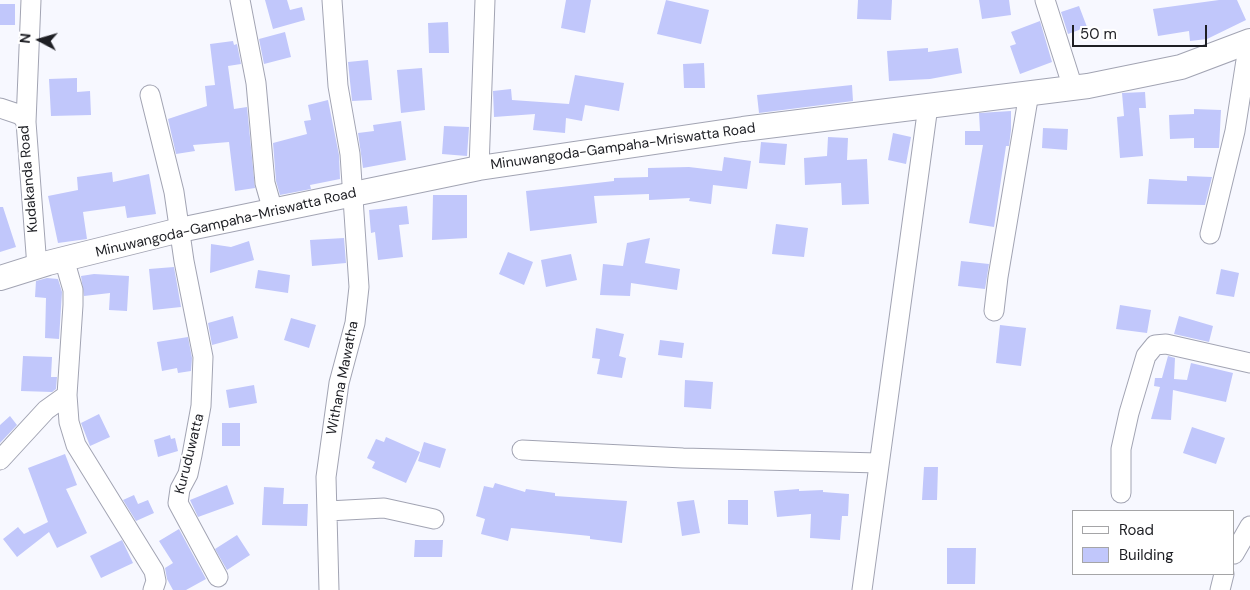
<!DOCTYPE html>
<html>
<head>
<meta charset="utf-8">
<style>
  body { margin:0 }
  #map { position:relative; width:1250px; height:590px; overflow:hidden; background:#f7f8ff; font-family:"DM Sans",sans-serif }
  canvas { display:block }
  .legend { position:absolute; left:1072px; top:510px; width:162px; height:65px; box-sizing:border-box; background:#fff; border:1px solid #a5a5a7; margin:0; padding:6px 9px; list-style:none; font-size:15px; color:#1e1f24 }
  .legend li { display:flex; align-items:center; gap:10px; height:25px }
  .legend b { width:25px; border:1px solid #a5a5a7 }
  .north { position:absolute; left:15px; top:15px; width:50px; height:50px; -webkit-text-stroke:4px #fff; paint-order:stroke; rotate:276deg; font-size:14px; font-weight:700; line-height:20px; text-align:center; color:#1e1f24 }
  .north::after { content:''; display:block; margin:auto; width:18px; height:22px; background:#1e1f24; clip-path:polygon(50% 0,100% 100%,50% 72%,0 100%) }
  .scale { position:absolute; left:1072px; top:25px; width:135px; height:22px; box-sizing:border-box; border:2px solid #1e1f24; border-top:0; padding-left:6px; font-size:15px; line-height:18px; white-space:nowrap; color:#1e1f24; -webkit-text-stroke:4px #fff; paint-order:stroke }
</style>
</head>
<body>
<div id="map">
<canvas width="1250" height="590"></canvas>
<ul class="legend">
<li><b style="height:6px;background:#fff"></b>Road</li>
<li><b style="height:14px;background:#c1c7fb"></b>Building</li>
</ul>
<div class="north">N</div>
<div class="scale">50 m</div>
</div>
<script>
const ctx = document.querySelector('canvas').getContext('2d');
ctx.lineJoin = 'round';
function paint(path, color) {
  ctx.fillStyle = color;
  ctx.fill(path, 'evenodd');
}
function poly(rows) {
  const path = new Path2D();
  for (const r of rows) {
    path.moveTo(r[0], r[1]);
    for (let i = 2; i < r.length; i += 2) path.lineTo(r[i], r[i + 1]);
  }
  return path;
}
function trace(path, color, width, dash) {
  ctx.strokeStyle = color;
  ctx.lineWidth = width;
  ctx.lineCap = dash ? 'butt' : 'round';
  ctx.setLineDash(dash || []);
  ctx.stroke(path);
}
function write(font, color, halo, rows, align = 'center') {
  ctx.font = font + ' "DM Sans",sans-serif';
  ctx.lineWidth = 4;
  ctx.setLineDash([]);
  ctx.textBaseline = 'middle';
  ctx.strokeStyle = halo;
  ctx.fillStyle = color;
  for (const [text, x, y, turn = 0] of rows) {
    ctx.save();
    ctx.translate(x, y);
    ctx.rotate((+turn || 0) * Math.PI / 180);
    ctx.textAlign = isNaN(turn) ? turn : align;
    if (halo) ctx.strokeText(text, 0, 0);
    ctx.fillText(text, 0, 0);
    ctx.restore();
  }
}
const building = poly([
  [265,0,287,0,290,10,302,7,305,20,273,29],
  [566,0,591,0,585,33,561,28],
  [666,0,709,10,701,44,657,34],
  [858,0,892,0,891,20,857,19],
  [979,0,1009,0,1011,15,982,19],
  [1219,0,1237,0,1246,20,1207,39,1190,41,1189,31,1158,36,1153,9],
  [0,4,15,4,15,25,0,25],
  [1079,6,1087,27,1068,34,1061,12],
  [1040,21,1052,62,1020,74,1010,46,1016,44,1011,32],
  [448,22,449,53,429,53,428,23],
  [285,32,291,57,264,64,259,39],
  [233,41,234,45,237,44,241,64,228,66,234,109,247,107,255,188,235,191,229,142,193,145,195,151,176,154,168,119,207,106,205,86,215,85,210,44],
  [928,48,928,52,958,48,962,73,930,79,889,81,887,51],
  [368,60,372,100,352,101,348,62],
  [704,63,705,88,684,88,683,64],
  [422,68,425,110,401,113,397,70],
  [575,75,624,83,619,111,585,105,582,121,566,118,565,133,533,130,535,114,494,117,493,91,511,89,512,100,569,104],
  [77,78,77,92,90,91,91,115,51,116,49,79],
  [852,85,853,101,759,113,757,95],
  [1145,92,1146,108,1139,108,1143,156,1120,158,1117,117,1124,116,1122,93],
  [328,100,339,155,340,179,310,185,311,189,280,195,276,181,273,143,307,134,304,121,311,120,308,105],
  [1194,109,1221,110,1219,148,1194,148,1194,138,1170,139,1169,115,1194,114],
  [1011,111,1011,130,1009,146,1006,146,994,227,969,223,983,145,965,145,965,131,980,131,979,113],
  [401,121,406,160,363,168,358,133,374,131,373,125],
  [444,126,469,127,467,156,442,154],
  [1043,128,1068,129,1067,150,1042,148],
  [893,133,911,137,906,164,888,160],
  [828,137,848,138,847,160,867,159,869,204,842,205,841,183,805,185,804,158,827,156],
  [761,142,787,144,785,165,759,163],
  [724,157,751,161,747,189,713,185,711,204,689,201,690,198,649,200,649,194,594,196,597,223,530,231,526,191,614,181,614,178,648,177,648,168,689,167,722,171],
  [112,172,113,182,149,174,156,214,127,218,125,206,83,212,87,239,58,243,48,196,78,190,77,177],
  [1187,176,1212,177,1205,205,1147,204,1149,179,1187,181],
  [433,195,467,195,467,238,432,240],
  [407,206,409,224,399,225,403,257,378,260,375,232,371,233,369,210],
  [0,207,3,207,16,247,0,252],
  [776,224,808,228,804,257,772,254],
  [344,238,346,263,312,266,310,240],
  [650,238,645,263,680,269,677,290,631,283,630,296,600,295,603,264,623,266,627,243],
  [249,241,254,260,210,273,211,244,231,247],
  [508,252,533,262,524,285,499,274],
  [571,254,577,280,546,287,541,260],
  [961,261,989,264,985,289,958,286],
  [174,267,181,307,153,310,149,269],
  [1221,269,1239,273,1234,297,1216,294],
  [258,270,290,275,288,293,255,288],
  [94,274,129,276,127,311,109,310,110,293,84,296,81,276],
  [47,278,58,279,62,292,59,339,45,338,46,298,35,297,36,281],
  [1120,305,1151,310,1147,333,1116,329],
  [233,316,238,338,212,345,208,323],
  [1179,316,1213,326,1209,342,1174,334],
  [291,318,316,325,309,348,284,340],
  [1000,325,1026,328,1021,366,996,363],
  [596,328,624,334,619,356,626,358,622,378,597,374,600,359,592,358],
  [188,337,192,358,191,371,178,373,177,368,162,371,157,342],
  [660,340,684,343,682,358,658,355],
  [23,356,52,357,51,377,57,377,56,389,52,392,21,391],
  [1168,356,1175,358,1174,379,1187,380,1191,363,1233,373,1226,402,1173,390,1171,420,1151,419,1160,387,1154,386,1155,378,1162,378],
  [685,380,713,382,711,409,684,407],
  [254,385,257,403,229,408,226,390],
  [99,414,110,437,90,446,81,423],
  [10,416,17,425,0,443,0,425],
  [222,423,240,423,240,446,222,446],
  [1192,427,1225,438,1216,464,1183,453],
  [170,435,171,439,175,438,178,451,158,457,154,440],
  [386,437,420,452,406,483,372,468,375,462,367,458,376,439,384,442],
  [424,442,446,449,440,468,418,461],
  [65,454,77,485,66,489,87,533,57,548,49,532,17,557,3,539,18,527,24,534,48,522,28,468],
  [924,467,938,467,937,500,922,500],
  [495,483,525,492,526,489,555,493,555,496,627,501,622,543,590,539,590,536,511,528,508,541,481,534,485,519,476,516,484,486,493,488],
  [227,485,234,504,198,517,190,500],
  [264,487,284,488,283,504,308,504,307,526,262,525],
  [799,489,799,491,823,490,823,492,849,494,848,516,842,516,840,540,810,538,811,514,777,517,774,491],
  [134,495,138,504,148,500,154,513,136,521,123,500],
  [694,500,700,533,682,536,677,502],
  [728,500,748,500,748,525,728,524],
  [179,529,206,579,186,590,173,590,167,579,165,568,173,563,159,541],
  [237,535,250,555,227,570,215,549],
  [122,540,133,563,101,578,90,556],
  [415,540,443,540,442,557,414,557],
  [947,548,976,548,975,584,947,584]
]);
const minor = poly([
  [240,0,256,83,265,183,273,211],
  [1045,0,1073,88],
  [150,95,174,192,184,261,203,357,201,406,192,455,188,474,180,489,178,503,218,577],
  [0,108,21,115,26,122,37,267],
  [26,122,31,0],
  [479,168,485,0],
  [1210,234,1235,131,1249,41],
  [64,259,73,290,73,305,67,395,69,422,76,445,154,571,156,581,153,590],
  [994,311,998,277,1029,93],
  [522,450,683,458,879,463],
  [0,460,46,410,67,395],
  [1121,493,1121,449,1129,413,1146,356,1155,345,1166,344,1250,363],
  [328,511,384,508,434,519],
  [1234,554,1250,526],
  [329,590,326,477,339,383,355,323,359,287,350,154,338,86,332,0],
  [862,590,928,106],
  [1220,590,1224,574]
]);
const major = poly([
  [0,278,48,263,180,230,479,168,743,129,1088,86,1181,67,1250,41]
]);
const streetNames = [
  ["Minuwangoda-Gampaha-Mriswatta Road",623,147,-8],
  ["Kudakanda Road",29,179,-95],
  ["Minuwangoda-Gampaha-Mriswatta Road",226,223,-13],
  ["Withana Mawatha",343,378,-79],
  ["Kuruduwatta",190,454,-76]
];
paint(building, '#c1c7fb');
trace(minor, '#a2a4b3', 21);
trace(major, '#a2a4b3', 26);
trace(minor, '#fff', 19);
trace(major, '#fff', 24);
write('14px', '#1e1f24', '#fff', streetNames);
</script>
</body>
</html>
